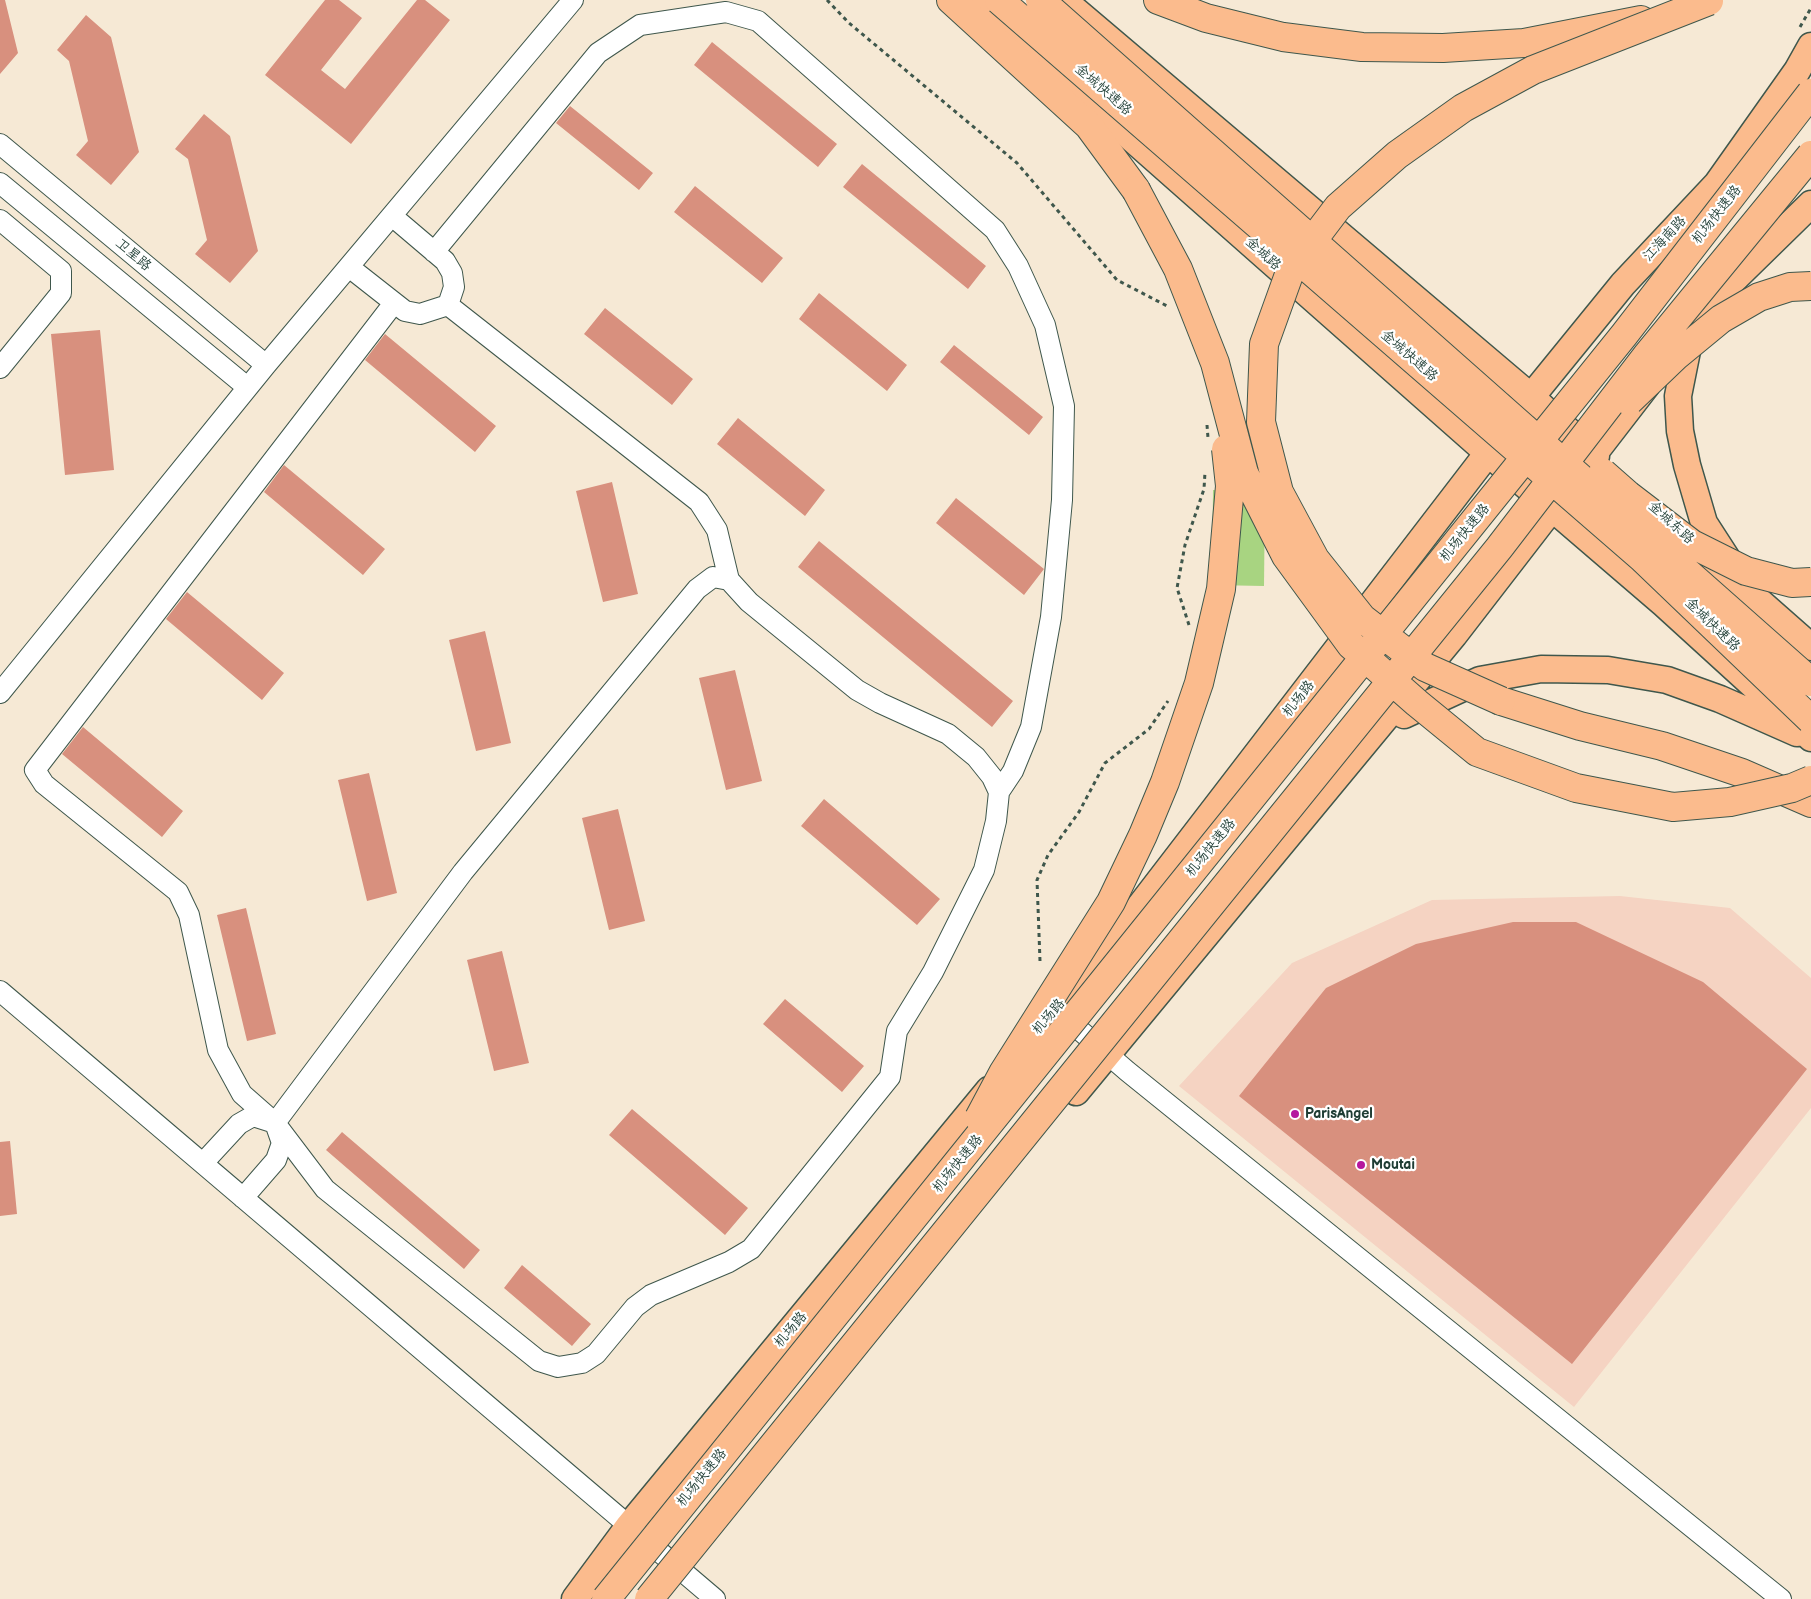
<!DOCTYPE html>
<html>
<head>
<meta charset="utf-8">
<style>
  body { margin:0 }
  canvas { display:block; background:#f6e9d5 }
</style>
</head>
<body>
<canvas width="1811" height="1599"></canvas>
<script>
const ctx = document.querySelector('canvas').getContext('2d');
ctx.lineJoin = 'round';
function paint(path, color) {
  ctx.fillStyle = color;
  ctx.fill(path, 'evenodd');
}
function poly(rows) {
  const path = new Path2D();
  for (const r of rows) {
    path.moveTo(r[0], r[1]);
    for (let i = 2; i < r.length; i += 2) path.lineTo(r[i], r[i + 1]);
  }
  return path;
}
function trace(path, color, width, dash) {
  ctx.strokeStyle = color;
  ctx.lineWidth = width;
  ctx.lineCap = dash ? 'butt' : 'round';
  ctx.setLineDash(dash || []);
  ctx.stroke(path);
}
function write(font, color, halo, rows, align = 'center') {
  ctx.font = font + ' "Balsamiq Sans","LXGW WenKai TC",sans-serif';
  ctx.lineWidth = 4.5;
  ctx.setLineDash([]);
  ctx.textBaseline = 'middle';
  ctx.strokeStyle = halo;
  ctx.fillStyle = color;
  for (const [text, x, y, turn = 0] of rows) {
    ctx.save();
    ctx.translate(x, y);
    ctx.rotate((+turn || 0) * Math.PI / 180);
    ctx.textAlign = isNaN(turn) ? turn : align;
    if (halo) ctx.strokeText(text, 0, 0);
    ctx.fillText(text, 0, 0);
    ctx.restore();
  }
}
const built = poly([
  [1620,896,1730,908,1811,978,1811,1108,1574,1407,1179,1086,1292,963,1432,900]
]);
const green = poly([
  [1213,490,1265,491,1264,586,1212,585]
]);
const building = poly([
  [0,0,5,0,18,53,0,74],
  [325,0,339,0,362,18,321,70,345,89,417,0,425,0,450,20,351,144,265,75],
  [86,15,111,37,139,152,111,185,76,155,88,141,69,61,57,50],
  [712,42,837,144,818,167,694,65],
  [570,106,653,173,639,190,556,123],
  [204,114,230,136,258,251,230,283,195,254,207,240,188,159,175,149],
  [862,164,986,266,968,289,843,187],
  [695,186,783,258,762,283,674,212],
  [819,293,907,365,887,391,799,319],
  [605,308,693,379,672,405,584,334],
  [100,330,114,470,65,475,51,334],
  [385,334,496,426,475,452,365,360],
  [954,345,1043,417,1029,435,940,362],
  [738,418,825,490,805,516,717,444],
  [284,465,385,549,363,575,264,492],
  [612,482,638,594,603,602,576,491],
  [956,498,1044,569,1024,595,936,523],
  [819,541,1013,701,992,727,798,567],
  [187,592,284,673,262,700,166,619],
  [485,631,511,743,476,751,449,640],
  [735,670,762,781,726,790,699,678],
  [83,727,183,811,162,837,62,754],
  [369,773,397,893,367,901,338,780],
  [824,799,940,899,917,925,801,826],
  [618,809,645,921,609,930,582,818],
  [246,908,276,1034,247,1041,217,915],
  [1513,922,1576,922,1703,982,1807,1069,1572,1364,1239,1096,1326,988,1416,944],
  [502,951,529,1063,494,1071,467,960],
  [785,999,864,1066,842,1092,763,1024],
  [632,1109,748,1208,725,1235,609,1135],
  [342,1132,480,1250,464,1269,326,1150],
  [10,1141,17,1214,0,1216,0,1142],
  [522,1265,591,1324,572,1346,504,1288]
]);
const path = poly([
  [827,0,849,23,1017,163,1117,280,1169,307],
  [1800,27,1811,8],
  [1207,425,1208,438],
  [1189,625,1177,588,1185,545,1204,489,1205,472],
  [1040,961,1037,880,1048,855,1079,812,1105,763,1149,729,1168,701]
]);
const minor = poly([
  [0,144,266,365],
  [0,183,247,387],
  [0,220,61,271,61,293,0,368],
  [434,252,598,53,640,25,726,12,758,21,995,230,1018,266,1045,325,1064,406,1062,500,1051,617,1031,727,1013,771,999,792],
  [349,267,405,311,420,314,448,305,454,287,452,273,445,261,392,216],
  [394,303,35,770,44,784,178,892,189,915,218,1050,242,1094,275,1123,325,1189,539,1361,558,1367,582,1363,596,1354,635,1307,651,1295,729,1262,751,1249,890,1077,897,1031,933,972,984,870,996,821,999,792,992,777,976,757,948,734,880,703,857,690,749,602,729,580,717,530,699,502,448,305],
  [0,693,266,365,573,0],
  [0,991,715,1599],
  [1061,1014,1127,1071,1781,1599],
  [275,1123,463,872,697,589,713,577,729,580],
  [203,1163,239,1124,253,1116,275,1123,282,1143,276,1160,243,1198]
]);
const major = poly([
  [975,0,1488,453,1664,604,1811,738],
  [1063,0,1531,397,1596,456],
  [1693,334,1687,351,1678,396,1680,431,1687,465,1704,523,1735,571],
  [1678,347,1718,295,1811,204],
  [1711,559,1811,647],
  [1404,715,1480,680,1541,669,1608,670,1667,680,1720,699,1797,733],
  [1052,1014,1127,923,1531,397,1623,284,1717,184,1797,71,1811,46],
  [1076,1092,1454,635,1647,385],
  [575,1599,629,1526,989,1090]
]);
const highway = poly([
  [951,0,1089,126,1136,190],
  [1158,0,1206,18,1283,37,1362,47,1443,48,1524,43,1641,20],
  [1501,701,1580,726,1662,746,1742,773,1811,803]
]);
const highwayBridge = poly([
  [999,0,1642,558,1811,720],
  [1040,0,1811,682],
  [1136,190,1178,269,1215,363,1244,473,1286,556,1351,645,1417,703,1477,752,1576,788,1673,807,1730,802,1792,788,1811,780],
  [1629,401,1676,356,1721,319,1759,297,1790,287,1811,286],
  [1603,473,1628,495,1692,544,1746,571,1792,583,1811,582],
  [1501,701,1425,667,1362,618,1315,559,1279,492,1261,422,1264,344,1291,269,1338,207,1397,155,1463,108,1533,70,1709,1],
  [979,1118,1003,1073,1111,902,1143,835,1165,782,1199,683,1221,589,1230,486,1226,449],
  [606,1599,1624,335,1811,93],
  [649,1599,1499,548,1648,354,1811,155]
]);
const markers = [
  [1295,1114,5,"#b5179e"],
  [1361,1165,5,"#b5179e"]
];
const streetNames = [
  ["金城快速路",1103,90,41],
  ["机场快速路",1717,215,-52],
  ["江海南路",1665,239,-47],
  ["金城路",1263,254,42],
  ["卫星路",133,255,40],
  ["金城快速路",1409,356,41],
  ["金城东路",1671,523,42],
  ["机场快速路",1465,533,-51],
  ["金城快速路",1712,625,44],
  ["机场路",1299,699,-52],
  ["机场快速路",1211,848,-51],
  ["机场路",1049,1017,-50],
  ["机场快速路",958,1164,-51],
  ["机场路",791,1330,-50],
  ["机场快速路",702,1478,-51]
];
const poiNames = [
  ["ParisAngel",1305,1114],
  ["Moutai",1371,1165]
];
paint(built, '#f5d3c2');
paint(green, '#a8d481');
paint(building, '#d8907e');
trace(minor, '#3f574c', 22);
trace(major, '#3f574c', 29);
trace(highway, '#3f574c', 30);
trace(path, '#3f574c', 3, [4, 4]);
trace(minor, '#fff', 20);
trace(major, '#fbbb8d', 26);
trace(highway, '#fbbb8d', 28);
trace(highwayBridge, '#3f574c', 30, []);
trace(highwayBridge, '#fbbb8d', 28);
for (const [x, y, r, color] of markers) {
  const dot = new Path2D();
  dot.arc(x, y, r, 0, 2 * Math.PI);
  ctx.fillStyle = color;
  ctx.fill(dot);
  trace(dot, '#fff', 2);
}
write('14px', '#1f3d34', '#fff', streetNames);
write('bold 14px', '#1f3d34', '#fff', poiNames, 'left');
</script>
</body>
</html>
